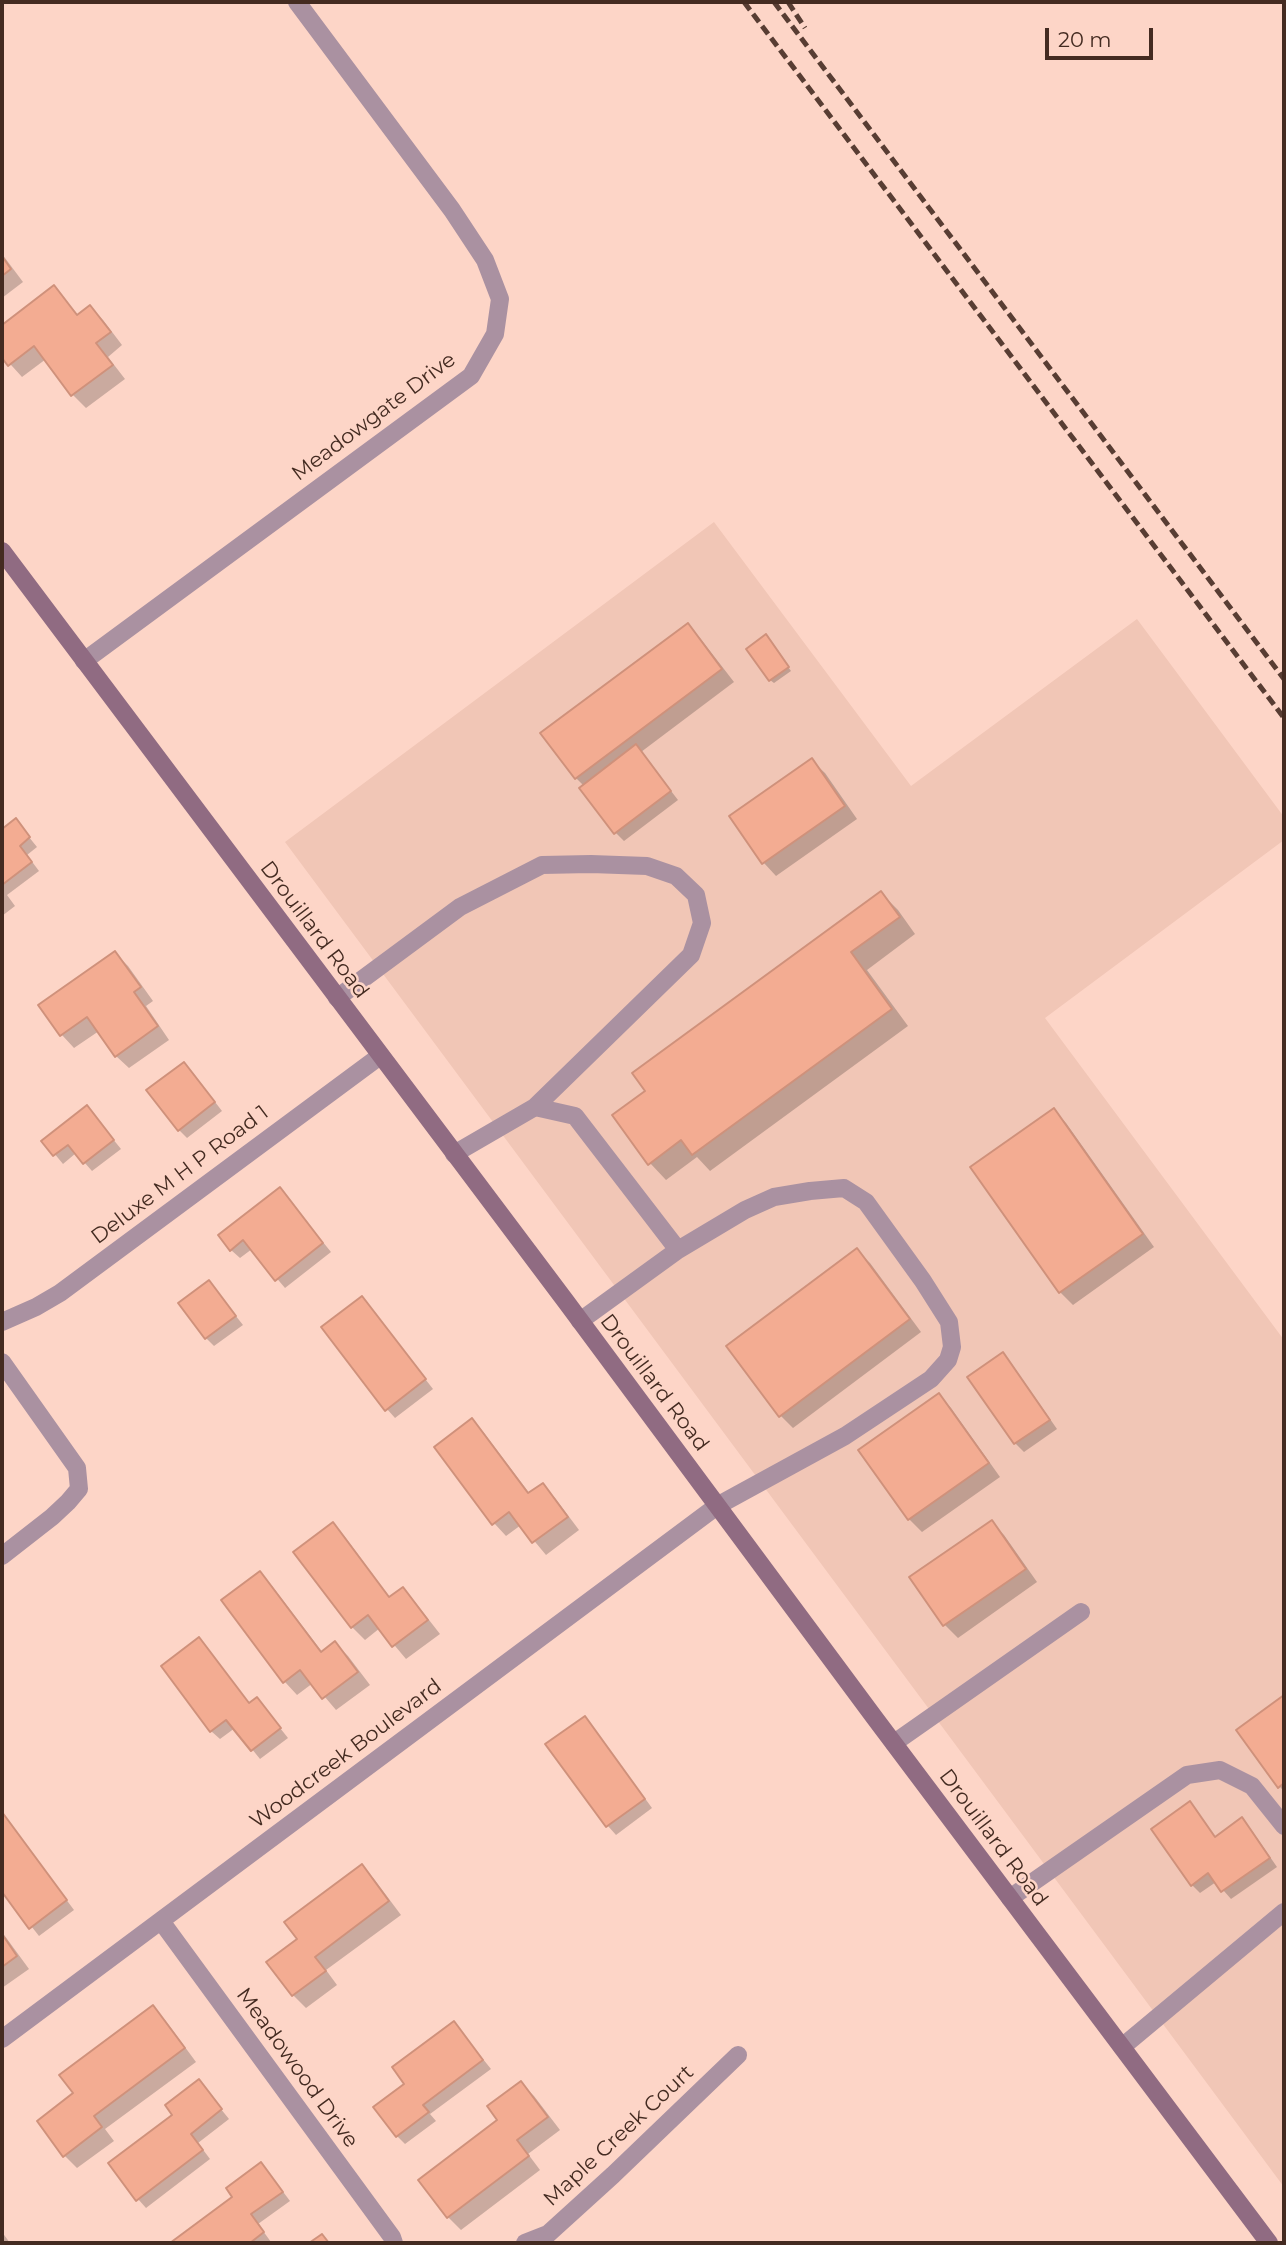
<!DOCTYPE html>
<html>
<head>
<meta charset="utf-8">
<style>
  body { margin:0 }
  #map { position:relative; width:1286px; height:2245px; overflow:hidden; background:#fdd5c7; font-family:Montserrat,sans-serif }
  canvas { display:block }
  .frame { position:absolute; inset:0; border:4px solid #442b21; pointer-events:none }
  .scale { position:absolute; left:1045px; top:28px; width:108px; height:32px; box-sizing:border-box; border:4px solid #442b21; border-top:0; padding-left:9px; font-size:21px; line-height:24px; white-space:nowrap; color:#442b21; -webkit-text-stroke:5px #fdd5c7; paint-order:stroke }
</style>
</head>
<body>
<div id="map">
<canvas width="1286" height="2245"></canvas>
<div class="frame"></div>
<div class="scale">20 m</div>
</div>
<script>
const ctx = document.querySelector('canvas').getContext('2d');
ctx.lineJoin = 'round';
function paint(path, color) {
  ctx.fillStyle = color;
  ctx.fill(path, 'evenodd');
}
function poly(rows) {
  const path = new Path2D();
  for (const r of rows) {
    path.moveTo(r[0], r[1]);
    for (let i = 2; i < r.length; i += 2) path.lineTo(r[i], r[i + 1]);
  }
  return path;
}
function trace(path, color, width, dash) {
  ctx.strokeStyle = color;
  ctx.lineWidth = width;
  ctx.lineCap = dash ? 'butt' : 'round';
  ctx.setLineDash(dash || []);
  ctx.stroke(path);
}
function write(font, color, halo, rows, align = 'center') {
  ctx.font = font + ' Montserrat,sans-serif';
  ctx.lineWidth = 5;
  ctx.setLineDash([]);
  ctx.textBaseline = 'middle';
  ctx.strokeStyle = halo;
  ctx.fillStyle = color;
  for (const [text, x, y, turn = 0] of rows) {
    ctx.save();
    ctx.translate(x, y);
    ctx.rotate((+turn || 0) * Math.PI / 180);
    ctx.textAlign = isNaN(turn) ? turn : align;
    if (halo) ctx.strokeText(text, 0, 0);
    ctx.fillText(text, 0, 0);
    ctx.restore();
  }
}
const built = poly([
  [714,522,911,786,1137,619,1284,817,1284,840,1045,1018,1284,1340,1284,2187,285,842]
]);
const shadow = poly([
  [2,254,23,282,2,298],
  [54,287,79,316,90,307,103,320,122,345,108,357,125,379,86,408,73,395,46,359,22,377,2,355,2,327],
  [688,625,700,638,734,682,641,752,678,800,624,841,615,832,584,786,576,778],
  [769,640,791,671,774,683,770,680],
  [812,761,825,773,857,819,776,876,764,863,731,817],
  [16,821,37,847,27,855,39,871,7,895,15,906,2,916,2,831],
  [881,893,898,910,915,934,867,970,908,1026,710,1171,697,1157,666,1180,650,1163,647,1091],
  [115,953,128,966,153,1001,146,1006,169,1040,129,1068,116,1056,99,1031,74,1048,62,1035,41,1005],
  [192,1072,222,1111,187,1138,179,1130],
  [87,1107,121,1149,92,1171,76,1153,63,1164,44,1141],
  [1053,1110,1066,1123,1154,1247,1073,1305,1060,1292,972,1168],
  [280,1189,331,1252,285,1288,252,1249,240,1258,231,1250],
  [857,1251,870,1263,921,1332,793,1428,780,1415],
  [209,1282,243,1325,214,1346,206,1338],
  [362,1298,433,1389,395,1418,387,1409],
  [1003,1354,1011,1363,1057,1429,1024,1452,1015,1443],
  [939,1395,951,1408,1000,1477,922,1532,909,1519,860,1450],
  [472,1421,484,1433,530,1494,542,1485,555,1498,579,1530,546,1555,521,1525,506,1536,494,1523],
  [991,1522,1004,1535,1037,1582,958,1638,945,1625,912,1578],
  [333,1525,345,1537,390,1598,403,1589,415,1602,440,1634,406,1659,380,1628,365,1640,352,1627],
  [260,1573,272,1586,323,1653,335,1643,348,1656,370,1685,336,1710,313,1683,297,1695,285,1682,224,1600],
  [199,1639,250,1704,257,1699,288,1738,260,1759,235,1728,220,1739,211,1731],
  [1284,1697,1284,1792,1238,1730],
  [585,1718,593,1727,652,1808,616,1835,608,1826,548,1745],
  [1190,1804,1216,1838,1242,1820,1250,1828,1277,1867,1231,1899,1216,1882,1200,1893,1192,1885],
  [2,1813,74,1910,39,1936,2,1889],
  [362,1866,374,1879,401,1915,326,1970,337,1985,306,2008,293,1995,268,1962,299,1939],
  [2,1932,29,1969,2,1988],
  [153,2008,165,2020,196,2062,105,2129,114,2141,77,2168,64,2155,76,2094],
  [454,2023,491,2069,430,2114,436,2121,405,2144,397,2136,407,2084],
  [199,2082,229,2119,198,2143,210,2159,146,2208,138,2199,174,2115],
  [521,2083,534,2096,560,2130,528,2154,540,2170,461,2230,448,2217],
  [269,2173,290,2201,258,2224,271,2242,269,2243,173,2243],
  [2,2232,10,2243,2,2243]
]);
const building = poly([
  [2,256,11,269,2,276,2,256],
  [54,285,77,315,90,305,111,332,96,343,113,365,71,396,34,346,8,366,2,358,2,325,54,285],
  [688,623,722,669,575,779,540,733,688,623],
  [766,634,789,667,769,681,746,649,766,634],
  [636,744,671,791,614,834,579,788,636,744],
  [812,758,845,806,762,864,729,816,812,758],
  [16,818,30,837,20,846,32,862,2,885,2,829,16,818],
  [881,891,900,917,851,952,892,1009,692,1155,681,1140,648,1165,612,1115,645,1091,632,1073,881,891],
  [115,951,141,987,134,992,158,1026,115,1057,87,1017,60,1036,38,1005,115,951],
  [184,1062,215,1102,178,1131,146,1090,184,1062],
  [87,1105,114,1140,83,1164,68,1145,53,1156,41,1141,87,1105],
  [1054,1108,1143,1234,1059,1293,970,1167,1054,1108],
  [280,1187,323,1243,275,1281,243,1240,230,1251,218,1235,280,1187],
  [857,1248,910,1319,779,1417,726,1346,857,1248],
  [209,1280,236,1316,205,1339,178,1303,209,1280],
  [362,1296,426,1379,385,1411,321,1327,362,1296],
  [1003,1352,1050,1420,1014,1444,967,1377,1003,1352],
  [939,1393,989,1463,908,1520,858,1450,939,1393],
  [472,1418,528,1493,543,1483,568,1517,532,1543,509,1512,492,1525,434,1447,472,1418],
  [992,1520,1026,1569,943,1626,909,1577,992,1520],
  [333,1522,389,1597,403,1587,428,1620,392,1647,368,1615,351,1628,293,1552,333,1522],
  [260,1571,321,1652,335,1641,358,1672,322,1699,300,1670,283,1683,221,1600,260,1571],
  [199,1637,249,1703,257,1697,281,1728,251,1751,226,1720,210,1732,161,1666,199,1637],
  [1284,1695,1284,1783,1278,1788,1236,1730,1284,1695],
  [585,1716,645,1799,606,1827,545,1744,585,1716],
  [1190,1801,1215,1837,1242,1817,1270,1858,1221,1892,1208,1873,1191,1886,1151,1829,1190,1801],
  [2,1812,67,1900,29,1929,2,1892,2,1812],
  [362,1864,389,1901,315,1957,326,1971,292,1996,266,1962,297,1939,284,1922,362,1864],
  [2,1934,17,1956,2,1967,2,1934],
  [153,2005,185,2048,94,2116,102,2127,63,2157,37,2121,73,2093,59,2075,153,2005],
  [454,2021,483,2060,423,2105,429,2112,396,2137,373,2107,404,2084,392,2067,454,2021],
  [199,2079,222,2109,191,2134,203,2150,136,2201,108,2163,172,2115,165,2105,199,2079],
  [521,2081,548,2117,517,2140,529,2156,447,2218,418,2180,497,2120,487,2106,521,2081],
  [261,2162,283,2192,251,2214,264,2232,250,2243,170,2243,232,2197,226,2188,261,2162],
  [322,2234,329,2243,309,2243,322,2234]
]);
const lane = poly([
  [337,998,460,907,542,865,591,864,647,866,676,876,696,895,702,923,691,955,535,1107],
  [454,1154,535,1107,575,1116,678,1250,580,1321],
  [678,1250,745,1210,774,1197,810,1191,844,1188,866,1202,923,1281,949,1322,952,1347,948,1360,931,1379,845,1436,717,1506],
  [2,1322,36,1307,60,1293,380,1056],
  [2,1362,77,1468,79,1489,68,1502,52,1517,2,1556],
  [894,1743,1081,1612],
  [1010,1898,1187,1775,1220,1770,1252,1786,1284,1826],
  [1122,2047,1284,1912]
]);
const street = poly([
  [84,661,471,376,495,334,500,299,485,260,452,210,297,2],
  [161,1921,392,2237,394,2243],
  [2,2039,717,1506],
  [525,2243,548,2234,613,2175,738,2055]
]);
const secondary = poly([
  [2,551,567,1303,874,1717,1269,2243]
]);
const rail = poly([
  [744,2,1284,718],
  [774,2,1284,679],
  [788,2,805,28]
]);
const streetNames = [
  ["Meadowgate Drive",374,417,-37],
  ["Drouillard Road",314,930,53],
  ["Deluxe M H P Road 1",180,1175,-37],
  ["Drouillard Road",654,1383,53],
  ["Woodcreek Boulevard",346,1754,-37],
  ["Drouillard Road",993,1838,53],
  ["Meadowood Drive",297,2068,54],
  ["Maple Creek Court",619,2136,-43]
];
paint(built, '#f1c6b6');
paint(shadow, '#0003');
paint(building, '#f3ac92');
trace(building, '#cf917b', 2);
trace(lane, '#aa91a1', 18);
trace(street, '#aa91a1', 18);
trace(secondary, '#906b82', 18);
trace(rail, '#583d33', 5, [10, 5]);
write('21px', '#442b21', '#fdd5c7', streetNames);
</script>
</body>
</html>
